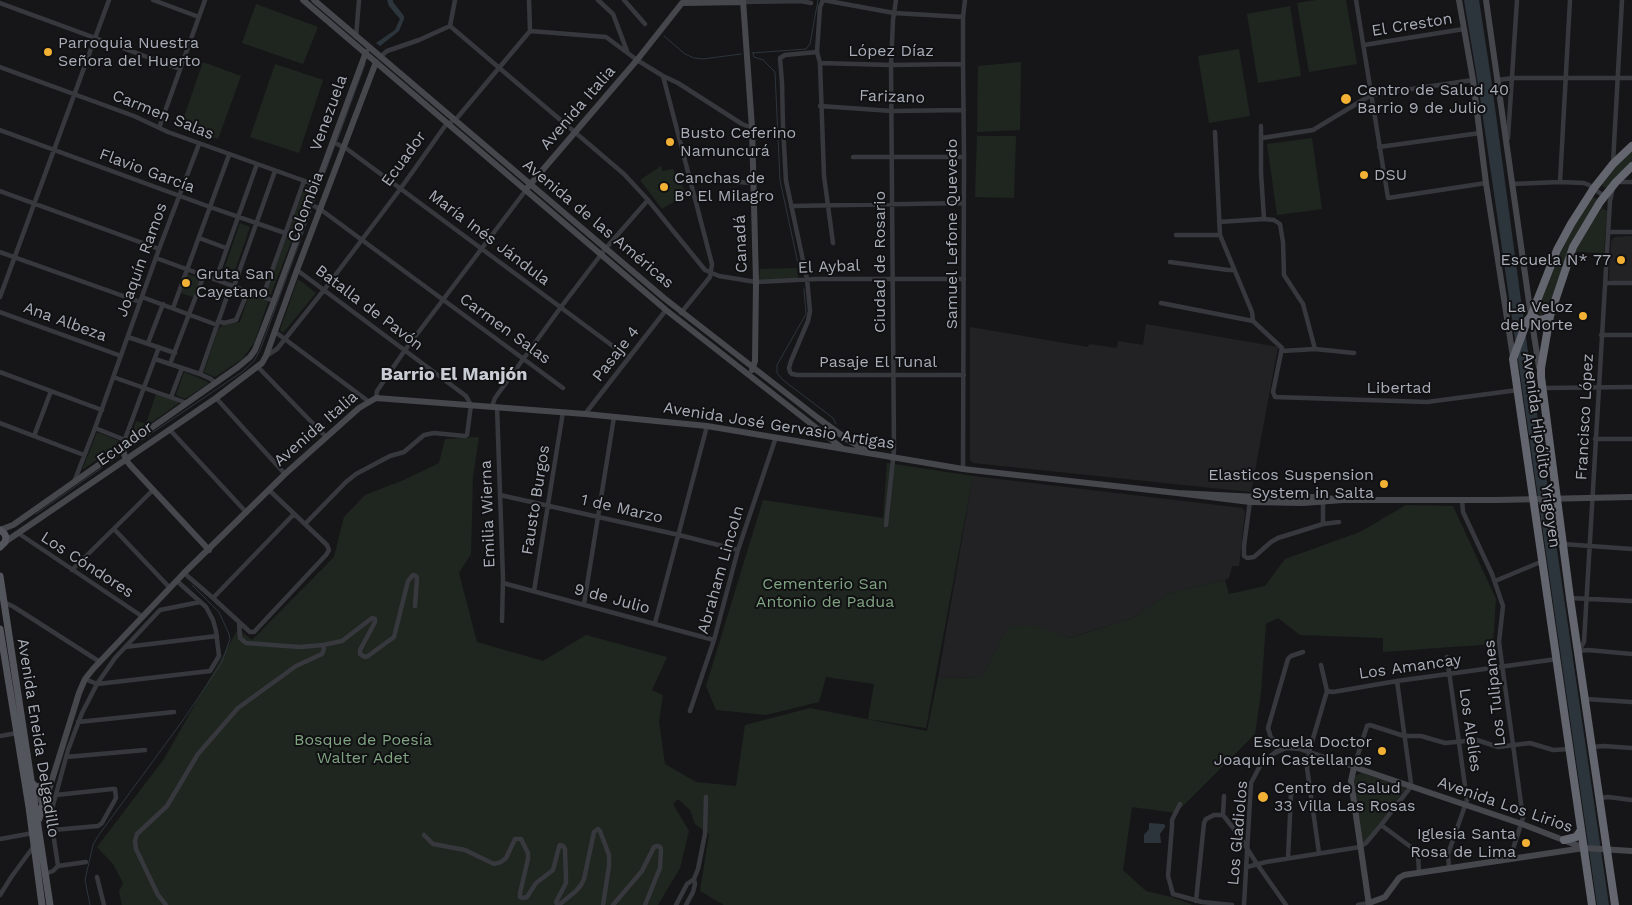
<!DOCTYPE html>
<html>
<head>
<meta charset="utf-8">
<style>
  body { margin:0 }
  canvas { display:block; background:#161618 }
</style>
</head>
<body>
<canvas width="1632" height="905"></canvas>
<script>
const ctx = document.querySelector('canvas').getContext('2d');
ctx.lineJoin = 'round';
function paint(path, color) {
  ctx.fillStyle = color;
  ctx.fill(path, 'evenodd');
}
function poly(rows) {
  const path = new Path2D();
  for (const r of rows) {
    path.moveTo(r[0], r[1]);
    for (let i = 2; i < r.length; i += 2) path.lineTo(r[i], r[i + 1]);
  }
  return path;
}
function trace(path, color, width, dash) {
  ctx.strokeStyle = color;
  ctx.lineWidth = width;
  ctx.lineCap = dash ? 'butt' : 'round';
  ctx.setLineDash(dash || []);
  ctx.stroke(path);
}
function write(font, color, halo, rows, align = 'center') {
  ctx.font = font + ' "Work Sans",sans-serif';
  ctx.lineWidth = 4;
  ctx.setLineDash([]);
  ctx.textBaseline = 'middle';
  ctx.strokeStyle = halo;
  ctx.fillStyle = color;
  for (const [text, x, y, turn = 0] of rows) {
    ctx.save();
    ctx.translate(x, y);
    ctx.rotate((+turn || 0) * Math.PI / 180);
    ctx.textAlign = isNaN(turn) ? turn : align;
    if (halo) ctx.strokeText(text, 0, 0);
    ctx.fillText(text, 0, 0);
    ctx.restore();
  }
}
const built = poly([
  [1632,236,1632,281,1612,281,1609,279,1611,241,1615,237],
  [1146,324,1278,347,1251,492,973,463,970,460,970,327,1088,347,1089,344,1117,348,1118,341,1143,345],
  [973,476,1242,508,1245,512,1239,566,1232,566,1229,578,1225,580,1169,593,1133,618,1069,638,1008,627,982,677,938,678]
]);
const green = poly([
  [1316,0,1346,0,1357,64,1309,72,1297,3],
  [256,4,318,27,303,64,242,43],
  [1290,6,1301,76,1258,83,1247,14],
  [1239,49,1250,116,1209,123,1198,56],
  [203,62,241,76,218,139,181,125],
  [1021,62,1020,130,977,132,978,66],
  [275,64,323,80,299,153,250,137],
  [977,136,1016,136,1014,198,975,197],
  [1312,138,1322,209,1277,215,1267,144],
  [1632,151,1632,163,1609,187,1603,187,1602,182,1616,165],
  [661,166,663,171,673,169,687,194,662,209,640,180],
  [306,186,310,187,311,193,296,232,291,234,289,231,304,188],
  [1591,198,1596,198,1597,202,1576,235,1546,314,1534,316,1571,229],
  [1602,208,1607,211,1604,253,1575,252,1580,241],
  [240,223,250,227,231,282,221,278],
  [288,237,292,238,292,240,271,294,268,295,267,292,286,238],
  [797,268,798,278,759,280,760,269],
  [188,274,201,279,193,297,181,293],
  [298,279,316,293,283,333,280,330],
  [252,294,266,299,268,302,254,343,242,359,215,377,204,372,218,330,221,326,240,322,249,295],
  [184,372,206,381,209,383,185,399,176,395],
  [156,394,180,402,179,403,131,437,136,421,146,424],
  [97,432,119,441,118,445,82,470],
  [479,437,473,477,471,554,459,573,477,642,543,661,586,635,667,657,652,690,663,695,659,721,665,764,696,782,736,786,745,725,810,708,927,731,938,678,982,677,1008,627,1034,625,1070,638,1133,618,1169,593,1225,580,1229,594,1265,586,1285,559,1360,532,1406,505,1453,506,1496,599,1493,644,1383,652,1383,638,1300,635,1278,618,1266,624,1261,693,1255,734,1176,813,1132,807,1123,870,1146,891,1171,897,1193,905,724,905,700,891,709,834,695,824,690,810,678,799,673,804,689,831,680,868,658,905,122,905,119,892,123,883,113,864,97,847,164,759,238,629,252,640,334,557,344,517,365,495,404,480,439,463,445,439],
  [887,463,973,476,926,728,868,719,874,684,826,677,819,702,766,715,716,710,706,686,763,500,883,518],
  [1362,773,1405,788,1405,790,1365,842,1362,842,1354,776]
]);
const water = poly([
  [387,0,393,0,393,2,404,16,404,19,399,31,380,46,376,43,395,30,400,19,389,6],
  [1464,0,1479,0,1491,78,1528,352,1609,905,1597,905,1479,90],
  [1149,823,1163,824,1165,825,1165,827,1160,834,1161,843,1144,843,1144,835,1149,829]
]);
const stream = poly([
  [664,36,685,54,694,58,703,59,741,54],
  [752,53,806,49,810,44,818,0],
  [753,53,754,57,763,60,775,72,780,180,800,273],
  [337,141,365,64],
  [314,203,335,145],
  [804,289,806,314,777,365,777,373,783,380,833,418,836,424],
  [134,445,242,372,254,361,260,350,312,208],
  [36,514,117,457],
  [90,905,85,880,93,845,98,836,186,716,222,662,230,639,229,634,219,612,192,585]
]);
const street = poly([
  [153,0,199,17],
  [529,0,530,31,606,37,637,60,663,76,678,83,742,124,752,128],
  [598,0,613,14,627,51],
  [624,0,645,24],
  [823,0,820,7,817,52,820,63,824,176,833,243],
  [823,0,894,13,963,17],
  [1356,0,1388,198,1486,183],
  [743,2,801,1,811,3],
  [0,3,180,69],
  [450,26,624,174,648,200,705,270,719,276,756,282,817,279,964,279],
  [356,37,359,0],
  [1364,45,1464,29],
  [817,52,785,55,780,58,782,83,783,126,786,181,807,279,810,311,808,321,791,361,789,368,790,372,792,374,798,375,964,375],
  [380,57,387,51,419,40,450,26,455,0],
  [820,63,891,65,963,64],
  [0,67,134,116,168,132,316,185],
  [663,76,712,264,710,277,681,313],
  [1498,80,1513,78,1632,78],
  [820,106,892,111,964,110],
  [1261,126,1261,173,1264,219],
  [159,128,205,0],
  [0,130,210,207,285,233],
  [1215,132,1220,235,1252,312,1253,321,1282,348,1273,392,1275,397,1427,402,1518,390],
  [1262,138,1313,130,1371,95,1473,80],
  [1508,138,1517,0],
  [333,142,347,149,629,358],
  [1379,147,1480,133],
  [853,157,964,157],
  [1613,163,1622,0],
  [690,179,753,183],
  [1560,182,1570,0],
  [1616,182,1632,182],
  [1512,184,1560,182,1584,183,1589,185,1605,197],
  [0,191,159,249],
  [310,204,320,209,362,240,563,388],
  [791,206,964,203],
  [1219,222,1264,219,1274,220,1280,224,1283,242,1284,275,1303,304,1315,349],
  [1608,232,1632,232],
  [1176,235,1220,235],
  [199,238,226,248],
  [0,252,140,302],
  [156,258,274,301],
  [1170,262,1228,270,1234,270],
  [297,270,466,396,471,405,467,435,465,436,434,433,424,435,404,452,390,456,356,474,346,482,305,524],
  [216,279,257,164],
  [1605,283,1632,283],
  [234,286,275,171],
  [263,296,304,181],
  [0,297,109,0],
  [142,297,217,325],
  [1161,303,1253,321],
  [173,308,229,155],
  [0,312,121,356],
  [218,321,224,323,236,320,248,291],
  [274,331,368,401],
  [1601,335,1632,335],
  [128,337,175,353],
  [148,343,163,304],
  [1282,351,1315,349,1354,353],
  [266,356,277,349,324,290,401,188,445,126,457,118,530,31],
  [155,359,200,374,211,379,215,383],
  [170,364,204,275],
  [258,367,326,437],
  [0,372,102,410],
  [200,374,231,285],
  [113,377,187,403],
  [1543,388,1632,387],
  [171,397,182,368],
  [216,398,285,474],
  [376,398,377,391,405,350,526,190],
  [492,406,495,398,561,307,606,248,648,200],
  [497,407,503,579,502,621],
  [585,414,666,310],
  [0,423,84,455],
  [95,428,125,440],
  [170,430,246,512],
  [34,436,51,391],
  [1595,439,1632,439],
  [122,447,159,347],
  [963,469,964,157,963,64,963,17,965,0],
  [74,482,95,428,159,249,199,144],
  [500,495,679,535,738,550],
  [1462,500,1463,512,1492,574,1503,606,1499,642,1523,818,1513,849,1514,858],
  [1250,501,1244,546,1244,556,1247,558,1254,557,1271,542,1278,538,1323,524,1339,522],
  [1323,524,1323,501],
  [886,525,894,450,891,65,893,20,896,0],
  [114,529,170,588],
  [18,533,143,617],
  [1563,544,1632,549],
  [72,570,152,491],
  [184,573,213,598,250,632,254,632,326,555,329,550,327,545,269,490],
  [1495,581,1543,561],
  [503,583,714,640],
  [534,591,563,412],
  [213,598,294,514],
  [1570,598,1632,601],
  [4,602,14,607,100,662],
  [584,604,614,417],
  [239,622,240,638,246,643,300,647,323,645,342,641,372,618,375,619,375,622,360,650,360,654,365,657,368,656,394,637,408,581,413,575,416,576,417,578,415,606],
  [655,623,707,426],
  [125,647,217,636],
  [1579,651,1584,642,1610,201,1613,188],
  [1579,651,1588,650,1632,654],
  [1447,657,1467,800,1448,854,1449,867],
  [85,679,97,684,106,683,210,671,219,656,216,631,213,620,206,607,177,581],
  [1327,691,1333,692,1397,681,1557,659],
  [1586,699,1632,702],
  [690,711,714,640,738,550,776,437],
  [78,722,174,712],
  [0,736,17,733],
  [1290,746,1271,738,1268,728,1288,659,1291,656,1303,652],
  [1593,747,1603,746,1632,748],
  [1275,753,1286,748,1300,749,1354,767,1367,726,1370,725,1404,736,1421,736,1445,743,1477,740,1498,747,1530,743,1553,750,1570,749],
  [66,757,145,750],
  [1600,798,1608,797,1632,800],
  [1180,804,1172,820,1172,826,1168,876,1173,894,1202,902,1232,905],
  [1223,815,1238,834,1257,864,1286,905],
  [1223,815,1224,796],
  [1381,825,1415,850,1418,855,1419,872],
  [53,830,98,826,102,823,116,798,115,789,112,789,56,795],
  [424,835,433,844,465,850,494,864,501,862,506,858,515,839,521,839,528,853,528,859,520,893,520,897,523,898,527,897,536,883,553,870,559,847,560,845,563,846,565,849,566,878,566,883,556,902,557,904,560,904,576,891,581,885,584,879,594,832,598,829,600,831,609,855,609,866,603,905],
  [0,839,33,833],
  [1319,853,1307,768,1309,752,1327,691,1321,665],
  [1288,858,1291,795,1293,792,1309,784],
  [58,866,51,819,52,809,68,750,82,713,97,684,115,658,160,610,200,602],
  [1247,867,1266,862,1360,847,1366,843,1381,825,1409,789,1411,783,1397,681],
  [45,874,53,871,58,866,86,862],
  [97,877,104,905],
  [0,895,12,876,34,846],
  [1196,901,1204,823,1206,819,1214,815,1223,815],
  [166,905,158,895,136,849,135,841,137,834,167,806,198,754,238,708,296,666,322,654,324,649,323,645],
  [613,905,642,871,654,847,657,846,660,847,661,849,660,868,645,905],
  [676,905,687,884,694,879,698,869,705,834,706,797],
  [686,905,693,892,695,884,694,879],
  [1244,905,1251,783,1261,764,1278,750,1278,742],
  [1358,905,1369,903]
]);
const secondary = poly([
  [303,0,666,310,842,448],
  [314,0,664,298,818,418,848,440,865,450],
  [743,0,752,128,756,282,755,361,752,370],
  [1459,0,1473,80,1486,183,1513,357],
  [1486,0,1531,316,1539,367],
  [528,187,637,60,682,3,743,2],
  [122,447,126,460,130,465,209,550],
  [1343,500,1497,500,1632,497],
  [0,530,13,525,238,367,250,357,255,350,274,301,366,52],
  [5,542,216,398,262,363,266,356,297,270,376,62],
  [29,801,39,797,48,785],
  [41,801,47,796,79,693,85,679,93,669,184,573,285,474,359,408,376,398,585,414,707,426,963,469,1177,493,1250,502,1303,503,1343,500,1316,497,1258,497,1177,493],
  [1369,903,1385,897,1399,878,1404,875,1584,848,1632,851],
  [1369,905,1351,781,1354,767,1522,824,1584,848]
]);
const primary = poly([
  [0,530,4,533,6,537,5,542,0,547],
  [0,576,50,905],
  [0,629,29,807,42,905],
  [31,782,36,787,46,786],
  [39,819,44,799]
]);
const highway = poly([
  [1531,316,1539,320,1545,319,1550,316],
  [1564,840,1576,837,1581,830],
  [1592,905,1513,359,1527,321,1531,316,1557,250,1571,224,1594,188,1613,164,1632,146],
  [1615,905,1570,598,1541,377,1541,368,1550,316,1573,247,1600,202,1616,182,1632,166]
]);
const markers = [
  [48,52,5,"#f2b134"],
  [1346,99,6,"#f2b134"],
  [670,142,5,"#f2b134"],
  [1364,175,5,"#f2b134"],
  [664,187,5,"#f2b134"],
  [1621,260,5,"#f2b134"],
  [186,283,5,"#f2b134"],
  [1583,316,5,"#f2b134"],
  [1384,484,5,"#f2b134"],
  [1382,751,5,"#f2b134"],
  [1263,797,6,"#f2b134"],
  [1526,843,5,"#f2b134"]
];
const streetNames = [
  ["El Creston",1412,25,-9],
  ["López Díaz",891,51],
  ["Farizano",892,97,2],
  ["Avenida Italia",578,108,-49],
  ["Venezuela",329,113,-70],
  ["Carmen Salas",163,115,22],
  ["Ecuador",404,159,-54],
  ["Flavio García",147,171,20],
  ["Colombia",306,207,-69],
  ["Avenida de las Américas",598,224,40],
  ["Samuel Lefone Quevedo",952,234,-90],
  ["María Inés Jándula",489,238,37],
  ["Canadá",741,244,-92],
  ["Joaquín Ramos",142,260,-70],
  ["Ciudad de Rosario",880,262,-90],
  ["El Aybal",829,267,-2],
  ["Batalla de Pavón",369,308,37],
  ["Ana Albeza",65,322,20],
  ["Carmen Salas",505,329,36],
  ["Pasaje 4",616,354,-52],
  ["Pasaje El Tunal",878,362],
  ["Libertad",1399,388],
  ["Francisco López",1585,417,-87],
  ["Avenida José Gervasio Artigas",779,426,9],
  ["Avenida Italia",316,429,-41],
  ["Ecuador",125,444,-35],
  ["Avenida Hipólito Yrigoyen",1541,450,82],
  ["Fausto Burgos",536,500,-81],
  ["1 de Marzo",622,509,13],
  ["Emilia Wierna",488,514,-92],
  ["Los Cóndores",87,565,33],
  ["Abraham Lincoln",721,570,-74],
  ["9 de Julio",612,599,15],
  ["Los Amancay",1410,667,-8],
  ["Los Tulipanes",1495,693,-96],
  ["Los Alelíes",1470,730,82],
  ["Avenida Eneida Delgadillo",38,738,81],
  ["Avenida Los Lirios",1505,805,19],
  ["Los Gladiolos",1238,833,-85]
];
const poiNames = [
  ["Parroquia Nuestra",58,43],
  ["Señora del Huerto",58,61],
  ["Centro de Salud 40",1357,90],
  ["Barrio 9 de Julio",1357,108],
  ["Busto Ceferino",680,133],
  ["Namuncurá",680,151],
  ["DSU",1374,175],
  ["Canchas de",674,178],
  ["B° El Milagro",674,196],
  ["Escuela N* 77",1611,260,"right"],
  ["Gruta San",196,274],
  ["Cayetano",196,292],
  ["La Veloz",1573,307,"right"],
  ["del Norte",1573,325,"right"],
  ["Elasticos Suspension",1374,475,"right"],
  ["System in Salta",1374,493,"right"],
  ["Escuela Doctor",1372,742,"right"],
  ["Joaquín Castellanos",1372,760,"right"],
  ["Centro de Salud",1274,788],
  ["33 Villa Las Rosas",1274,806],
  ["Iglesia Santa",1516,834,"right"],
  ["Rosa de Lima",1516,852,"right"]
];
const parkNames = [
  ["Cementerio San",825,584],
  ["Antonio de Padua",825,602],
  ["Bosque de Poesía",363,740],
  ["Walter Adet",363,758]
];
const neighbourhoodNames = [
  ["Barrio El Manjón",454,375]
];
paint(built, '#222225');
paint(green, '#1e261f');
paint(water, '#2c353c');
trace(stream, '#2c353c', 1);
trace(street, '#37383d', 4.5);
trace(secondary, '#45474d', 6);
trace(primary, '#53555c', 7);
trace(highway, '#63666e', 8);
for (const [x, y, r, color] of markers) {
  const dot = new Path2D();
  dot.arc(x, y, r, 0, 2 * Math.PI);
  ctx.fillStyle = color;
  ctx.fill(dot);
  trace(dot, '#111113', 2);
}
write('16px', '#a8adb8', '#111113', streetNames);
write('16px', '#a8adb8', '#111113', poiNames, 'left');
write('16px', '#7fa381', '#111113', parkNames);
write('bold 18px', '#c9ccd4', '#111113', neighbourhoodNames);
</script>
</body>
</html>
